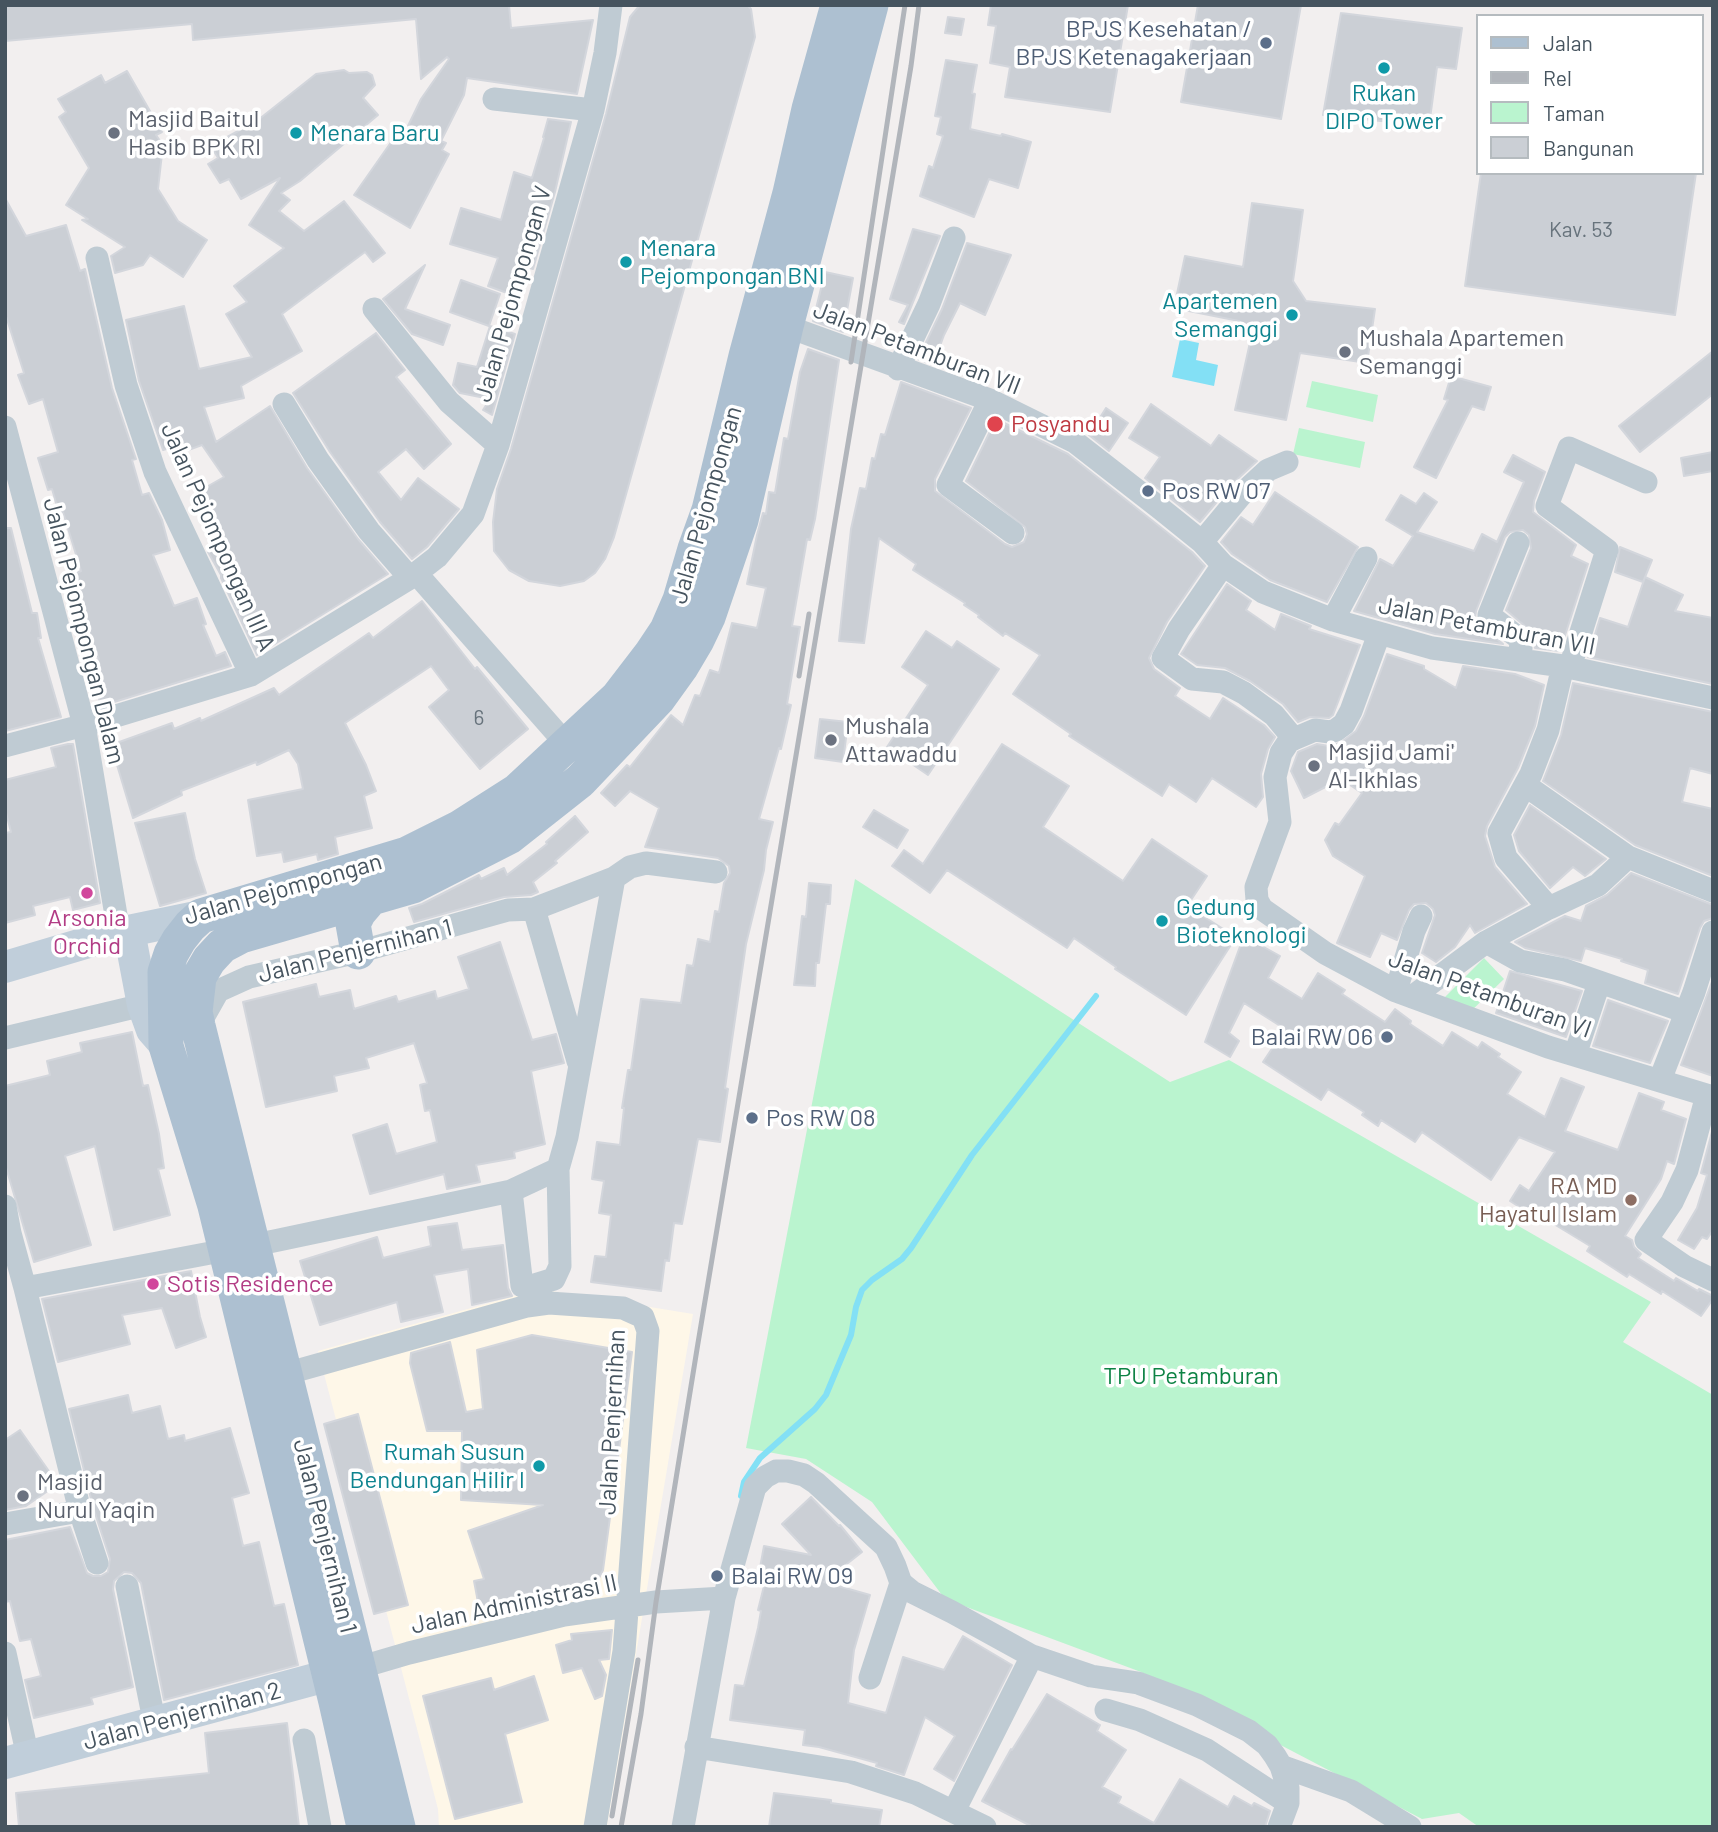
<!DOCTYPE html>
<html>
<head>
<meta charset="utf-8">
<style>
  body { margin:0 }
  #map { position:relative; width:1718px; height:1832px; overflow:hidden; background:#f2efef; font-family:Barlow,sans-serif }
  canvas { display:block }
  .frame { position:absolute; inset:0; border:7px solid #46545f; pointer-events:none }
  .legend { position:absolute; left:1476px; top:14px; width:228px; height:161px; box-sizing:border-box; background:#fff; border:2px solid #b5bbbf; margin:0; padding:9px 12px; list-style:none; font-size:21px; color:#46545f }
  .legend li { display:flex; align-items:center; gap:14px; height:35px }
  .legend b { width:35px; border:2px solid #b5bbbf }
</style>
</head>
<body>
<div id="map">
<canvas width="1718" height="1832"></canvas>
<div class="frame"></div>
<ul class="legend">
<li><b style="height:9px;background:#adc0d1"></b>Jalan</li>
<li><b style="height:9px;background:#b1b5bb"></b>Rel</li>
<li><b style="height:19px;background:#baf4cf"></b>Taman</li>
<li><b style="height:19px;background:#cbcfd5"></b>Bangunan</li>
</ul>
</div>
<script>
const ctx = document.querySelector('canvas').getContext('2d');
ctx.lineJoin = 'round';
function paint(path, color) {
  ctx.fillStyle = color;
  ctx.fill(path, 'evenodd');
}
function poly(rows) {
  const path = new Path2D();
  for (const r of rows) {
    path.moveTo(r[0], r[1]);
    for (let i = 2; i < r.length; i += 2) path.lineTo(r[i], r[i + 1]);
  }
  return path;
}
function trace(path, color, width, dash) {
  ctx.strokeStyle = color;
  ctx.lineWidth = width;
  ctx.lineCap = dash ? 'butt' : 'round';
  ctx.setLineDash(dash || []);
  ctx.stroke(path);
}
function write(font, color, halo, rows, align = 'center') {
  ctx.font = font + ' Barlow,sans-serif';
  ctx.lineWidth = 7;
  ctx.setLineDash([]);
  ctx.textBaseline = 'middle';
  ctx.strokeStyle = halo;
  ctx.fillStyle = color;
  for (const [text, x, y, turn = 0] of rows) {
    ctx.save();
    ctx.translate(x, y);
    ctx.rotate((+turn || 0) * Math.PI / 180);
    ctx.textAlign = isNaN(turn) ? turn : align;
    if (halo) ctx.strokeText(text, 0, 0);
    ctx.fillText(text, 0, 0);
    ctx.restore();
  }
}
const commercial = poly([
  [539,1289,693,1314,607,1827,439,1827,438,1809,318,1351]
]);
const green = poly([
  [1312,381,1378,395,1373,422,1306,407],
  [1299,428,1365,442,1360,468,1293,454],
  [855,879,1170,1082,1229,1060,1651,1302,1623,1342,1713,1395,1713,1827,1479,1827,1459,1813,1422,1819,1141,1672,945,1599,872,1502,806,1459,746,1448],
  [1484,958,1504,979,1465,1017,1445,997]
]);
const water = poly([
  [1180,339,1199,343,1196,360,1218,365,1214,386,1172,377]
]);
const stream = poly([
  [741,1496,744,1482,760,1458,815,1409,826,1395,851,1335,856,1307,862,1290,872,1280,902,1259,911,1248,972,1155,1096,996]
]);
const building = poly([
  [5,5,509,5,511,28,593,20,577,94,467,78,464,95,441,141,446,143,442,150,449,154,410,228,354,195,401,128,406,130,421,99,449,59,447,57,421,79,416,19,193,40,192,24,5,41,5,5],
  [640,5,747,5,751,9,755,37,614,537,605,559,595,573,584,581,560,586,529,581,509,570,494,551,493,522,497,489,511,449,606,114,630,17,640,5],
  [991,5,1128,5,1110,112,1005,97,1010,67,990,63,996,26,988,25,991,5],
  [1198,5,1301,5,1281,119,1181,102,1198,5],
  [1341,13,1462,28,1456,69,1437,67,1429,126,1323,115,1341,13],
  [948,17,964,19,961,35,945,33,948,17],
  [946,60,977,65,972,93,975,94,970,129,1001,136,1002,134,1031,142,1018,188,989,179,974,217,920,196,929,166,933,168,943,136,937,134,941,117,935,116,946,60],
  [344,70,349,73,367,72,372,75,375,85,363,98,378,115,300,181,281,193,290,200,279,211,304,231,344,201,385,253,373,262,365,252,282,314,302,351,241,386,244,398,204,407,216,442,270,406,307,468,358,539,388,574,257,655,221,578,221,575,208,552,224,542,196,493,224,477,202,445,172,456,170,448,163,450,139,381,126,320,184,306,199,369,252,357,226,314,247,302,234,286,284,248,249,225,280,178,241,199,229,179,220,183,208,164,218,158,211,146,258,120,316,74,344,70],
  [127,71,162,132,156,135,163,145,158,189,178,221,207,240,183,277,150,255,143,265,115,273,111,256,125,247,82,220,88,219,66,205,89,168,59,117,66,112,58,99,101,75,105,83,127,71],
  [548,119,571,122,555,192,533,269,528,267,518,297,488,286,498,258,450,244,461,208,501,220,514,172,532,178,544,138,543,137,548,119],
  [1481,173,1696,173,1675,315,1465,286,1481,173],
  [5,198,26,236,66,225,80,271,85,269,112,388,136,459,132,460,142,495,149,493,162,520,170,550,153,555,174,606,197,598,206,624,203,625,216,656,225,652,231,666,101,706,89,662,99,659,75,603,82,601,74,574,81,571,63,512,59,513,52,489,48,490,38,458,58,452,43,399,29,404,18,375,24,373,5,313,5,198],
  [1252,203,1303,210,1293,281,1306,301,1375,309,1367,363,1300,353,1286,420,1235,410,1251,338,1239,321,1174,308,1185,256,1243,267,1252,203],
  [913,229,940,236,904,324,899,322,908,305,890,299,913,229],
  [967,243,1011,255,985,315,960,303,944,335,933,365,918,359,942,309,967,243],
  [425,265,405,309,450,325,443,345,412,334,383,299,425,265],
  [825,272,853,278,843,332,813,321,825,272],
  [461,280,500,294,489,326,450,312,461,280],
  [490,326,515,334,492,415,483,410,490,399,460,393,453,385,458,363,477,367,490,326],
  [376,333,405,370,396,377,451,444,424,469,406,449,378,472,401,500,418,478,459,509,427,547,412,559,380,522,330,452,293,393,376,333],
  [808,349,839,360,815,519,810,540,807,539,792,626,800,627,787,704,791,705,781,749,779,748,759,819,773,822,766,850,764,870,746,944,725,1088,728,1089,720,1142,698,1139,682,1224,674,1223,669,1261,665,1260,661,1291,591,1282,595,1256,606,1257,611,1215,599,1213,604,1181,592,1179,597,1142,620,1145,624,1108,622,1108,628,1070,631,1070,641,999,681,1003,687,965,693,966,698,939,710,942,715,911,719,912,724,883,730,873,729,866,718,858,645,847,659,808,630,791,615,806,601,793,627,765,630,767,671,715,683,725,695,695,700,696,710,670,719,673,732,623,757,628,766,588,747,584,757,535,763,513,766,514,769,492,775,493,784,438,788,439,800,372,808,349],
  [1713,351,1713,394,1640,452,1619,426,1713,351],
  [1451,376,1491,387,1484,410,1472,406,1436,478,1414,467,1448,400,1444,399,1451,376],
  [901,382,971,408,935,479,935,491,1005,544,1012,547,1024,542,1027,534,1025,527,966,481,996,419,1068,454,1192,552,1205,566,1167,622,1149,658,1154,669,1180,688,1175,696,1210,719,1223,698,1264,725,1275,737,1268,749,1261,774,1263,797,1256,807,1212,778,1196,802,1169,784,1162,796,1069,736,1071,734,1013,694,1040,655,1005,633,1003,636,978,617,979,615,964,605,965,603,913,570,916,564,879,538,864,643,839,641,851,529,860,488,866,489,872,458,875,459,881,434,885,435,901,382],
  [1151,404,1211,446,1219,435,1257,461,1231,485,1200,522,1145,478,1160,457,1129,438,1151,404],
  [1106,408,1128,423,1109,451,1089,435,1106,408],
  [1713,452,1713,471,1684,476,1681,458,1713,452],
  [1513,455,1545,472,1534,501,1533,512,1576,545,1571,556,1588,564,1560,651,1535,648,1532,632,1506,610,1531,548,1529,535,1523,530,1510,532,1505,537,1476,611,1475,618,1480,625,1503,644,1435,634,1354,611,1380,559,1393,566,1413,536,1386,520,1401,495,1416,504,1424,493,1437,502,1417,532,1474,551,1482,534,1497,542,1524,482,1504,472,1513,455],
  [1275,492,1358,547,1327,602,1270,580,1232,554,1221,542,1241,517,1253,525,1275,492],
  [5,528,11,528,32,613,37,613,41,638,38,638,61,717,5,731,5,528],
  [1620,547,1652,560,1643,582,1615,572,1620,547],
  [1645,577,1683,595,1675,611,1713,618,1713,684,1588,657,1600,618,1628,627,1645,577],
  [1227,584,1251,601,1246,610,1275,630,1281,614,1311,626,1309,629,1360,645,1333,715,1329,718,1310,717,1298,722,1283,704,1250,681,1225,668,1197,665,1181,654,1227,584],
  [422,601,475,669,477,667,528,729,480,769,429,707,449,690,431,666,345,723,366,765,376,791,364,796,372,828,335,837,338,854,318,860,317,854,284,862,282,852,257,856,248,800,303,789,298,764,289,750,257,765,256,762,181,791,182,795,133,818,111,745,172,723,174,729,200,718,201,721,274,688,279,695,369,633,373,638,422,601],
  [926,631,952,648,957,641,999,669,928,775,887,747,928,685,902,667,926,631],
  [1387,654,1424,666,1424,669,1456,688,1463,666,1515,674,1544,685,1535,726,1518,768,1487,826,1485,836,1495,867,1527,904,1475,933,1470,925,1455,947,1436,962,1422,953,1435,915,1433,909,1426,903,1414,904,1409,910,1397,940,1381,933,1370,957,1337,943,1365,876,1333,856,1325,840,1335,823,1339,825,1362,793,1341,779,1304,798,1291,771,1298,752,1317,744,1329,746,1340,743,1356,731,1364,716,1387,654],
  [1573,683,1713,712,1713,774,1690,768,1682,802,1713,809,1713,876,1635,845,1543,781,1561,735,1573,683],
  [820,719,848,722,843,762,815,758,820,719],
  [68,744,73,744,100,903,73,910,70,897,33,906,35,915,5,923,5,833,11,832,5,809,5,780,56,767,51,748,68,744],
  [1002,744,1069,786,1043,827,1123,881,1152,839,1207,876,1187,906,1236,937,1186,1015,1115,969,1116,967,1074,938,1067,948,947,870,930,893,892,866,904,850,923,864,1002,744],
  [1530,805,1606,859,1585,876,1573,867,1550,888,1519,851,1514,835,1530,805],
  [874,810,908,830,897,848,863,827,874,810],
  [185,813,195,859,206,893,160,906,135,823,185,813],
  [575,816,588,832,555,861,557,863,533,882,538,892,531,895,504,897,414,922,409,908,422,904,479,875,481,879,504,868,507,875,547,844,546,842,575,816],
  [1631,873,1713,905,1713,918,1704,921,1700,928,1678,994,1645,983,1648,970,1621,961,1622,959,1585,948,1581,961,1525,948,1515,942,1565,916,1581,921,1586,906,1607,895,1631,873],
  [809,883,831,885,830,904,826,904,819,963,816,963,815,986,794,985,802,916,806,917,809,883],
  [1242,941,1250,946,1253,941,1280,956,1268,978,1302,999,1318,973,1345,990,1342,994,1385,1022,1395,1009,1411,1021,1410,1024,1443,1046,1452,1032,1478,1048,1482,1042,1500,1054,1498,1057,1521,1072,1507,1094,1545,1117,1561,1078,1584,1087,1565,1131,1618,1150,1639,1093,1664,1102,1661,1110,1686,1119,1674,1164,1667,1161,1661,1179,1625,1236,1632,1240,1634,1247,1641,1254,1638,1258,1674,1281,1676,1278,1698,1291,1699,1289,1713,1296,1713,1299,1701,1316,1662,1291,1661,1294,1629,1274,1627,1277,1587,1251,1590,1246,1544,1218,1541,1221,1510,1201,1520,1185,1529,1191,1555,1152,1519,1137,1491,1180,1422,1132,1415,1142,1381,1120,1378,1126,1362,1115,1364,1112,1328,1089,1321,1100,1263,1062,1285,1029,1244,1003,1229,1033,1239,1041,1230,1057,1205,1042,1242,941],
  [500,942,532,1040,556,1034,564,1063,531,1071,545,1144,514,1152,515,1158,476,1165,480,1182,447,1189,444,1174,370,1194,353,1135,387,1124,396,1154,437,1142,430,1110,425,1111,420,1085,427,1083,414,1043,366,1058,369,1068,334,1076,337,1091,266,1107,243,1002,316,984,319,997,350,990,354,1009,396,996,398,1002,435,991,437,999,469,989,458,957,500,942],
  [1510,971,1582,991,1566,1037,1496,1013,1510,971],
  [1713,979,1713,1076,1681,1065,1713,979],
  [1608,1000,1668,1021,1650,1063,1593,1046,1608,1000],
  [132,1032,143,1086,148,1085,159,1134,164,1168,158,1169,170,1215,114,1230,95,1146,65,1156,91,1245,34,1262,5,1164,5,1086,50,1075,47,1061,82,1052,80,1043,132,1032],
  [1713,1128,1713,1230,1707,1239,1702,1237,1694,1249,1678,1240,1697,1208,1707,1175,1701,1173,1713,1128],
  [457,1223,462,1250,503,1245,508,1288,512,1296,472,1305,468,1269,434,1275,443,1312,401,1322,397,1302,320,1325,300,1261,377,1237,383,1258,431,1246,428,1227,457,1223],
  [191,1271,200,1317,206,1337,176,1348,162,1308,122,1315,130,1344,58,1362,42,1299,191,1271],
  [532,1335,632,1352,603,1570,597,1582,546,1590,550,1604,505,1615,504,1613,481,1618,474,1581,484,1579,468,1531,543,1505,461,1500,462,1431,427,1431,410,1363,411,1353,450,1342,466,1412,483,1409,477,1350,532,1335],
  [128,1395,132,1413,160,1406,168,1439,184,1435,185,1441,230,1428,249,1493,232,1498,243,1546,259,1542,274,1606,284,1604,298,1665,164,1700,141,1583,132,1573,124,1572,114,1581,113,1589,133,1687,91,1698,93,1704,34,1718,25,1680,41,1676,31,1639,20,1641,10,1601,5,1602,5,1540,70,1527,87,1573,93,1576,101,1576,108,1572,110,1559,93,1507,69,1409,128,1395],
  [358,1414,408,1605,374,1614,324,1424,358,1414],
  [20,1430,58,1484,26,1506,5,1510,5,1440,20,1430],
  [811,1497,839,1526,840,1525,862,1552,824,1582,870,1595,854,1650,848,1703,886,1713,903,1657,944,1670,963,1636,1012,1665,954,1781,934,1769,955,1736,925,1717,904,1775,876,1766,877,1763,819,1747,803,1745,805,1730,730,1720,735,1685,744,1686,758,1628,761,1611,758,1610,764,1586,757,1584,764,1546,811,1555,782,1524,811,1497],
  [612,1630,609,1659,599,1660,606,1675,602,1696,595,1699,582,1668,563,1673,556,1645,572,1640,571,1634,612,1630],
  [534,1676,548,1720,505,1734,522,1802,455,1819,423,1696,491,1678,494,1690,534,1676],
  [1047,1694,1100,1725,1097,1731,1126,1750,1102,1787,1121,1797,1118,1803,1154,1823,1180,1779,1228,1807,1234,1796,1252,1806,1254,1803,1270,1811,1265,1827,1033,1827,982,1801,1011,1749,1012,1750,1047,1694],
  [287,1723,299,1827,19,1827,16,1793,209,1773,205,1733,287,1723],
  [774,1793,831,1800,831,1803,882,1810,879,1827,769,1827,774,1793]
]);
const street = poly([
  [494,99,593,110],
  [97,258,126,385,155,472,251,675],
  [374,309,449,402,498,445],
  [786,326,990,400,1075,442,1161,509,1202,542,1223,565,1263,592,1333,620,1432,648,1563,666,1713,698],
  [898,369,929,304,954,238],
  [990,400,948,485,1013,533],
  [284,404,318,460,369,531,410,578],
  [5,427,84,725,119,933],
  [1202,542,1242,494,1268,470,1287,462],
  [1223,565,1179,629,1163,658,1192,679,1223,682,1244,693,1274,715,1294,739],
  [416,573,568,746],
  [1333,620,1366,558],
  [1379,634,1351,711,1344,724,1336,730,1330,732,1315,730,1289,741,1281,753,1275,777,1280,822,1256,887,1257,900,1262,909,1325,953,1396,991,1548,1047,1713,1097],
  [1515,659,1521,649,1520,639,1489,615,1518,543],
  [1570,667,1607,550,1547,506,1569,448,1646,482],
  [5,746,96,722,251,675,410,578,437,557,473,514,498,445,593,110,605,53,611,5],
  [1525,785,1628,857,1713,891],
  [1549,908,1506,858,1499,833,1531,774,1548,730,1563,666],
  [534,909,578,1061],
  [1486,942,1520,961,1565,970,1686,1012],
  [1396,991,1414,931,1421,916],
  [1412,997,1486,942,1549,908,1598,885,1628,857],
  [200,1023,218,991,249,977,358,952,508,910,534,909,614,878,630,867,646,863,716,872],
  [5,1038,143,1005],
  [1575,1055,1599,983],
  [1660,1080,1694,992,1713,932],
  [1707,1095,1687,1170,1672,1202,1646,1240,1684,1266,1713,1280],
  [511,1191,522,1286,528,1287,554,1279,560,1266,558,1169,567,1137,614,878],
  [5,1206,10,1233],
  [5,1235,10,1233,25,1288,80,1511,5,1524],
  [25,1288,274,1241,511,1191,558,1169],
  [285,1374,527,1306,549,1303,623,1308,643,1317,648,1331,624,1651,595,1827],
  [80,1511,97,1563],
  [127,1586,155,1725],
  [5,1653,28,1757],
  [358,1668,409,1653,564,1615,656,1602,724,1598],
  [870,1678,901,1583],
  [1106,1710,1140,1720,1207,1750,1288,1803],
  [304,1740,320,1827],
  [696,1747,851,1772,915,1793,985,1827],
  [1281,1766,1351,1791,1410,1827],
  [954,1811,1032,1656],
  [683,1827,724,1598,755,1487,765,1477,776,1471,788,1471,804,1475,816,1483,886,1547,895,1566,901,1583,912,1592,952,1612,1032,1656,1091,1676,1138,1683,1197,1705,1249,1731,1267,1745,1275,1756,1281,1766,1288,1788,1288,1803,1279,1827]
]);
const secondary = poly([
  [129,931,143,1005,152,1030,166,1046],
  [5,967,119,933,201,916],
  [5,1763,352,1669]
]);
const primary = poly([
  [358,952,353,924,359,912,371,898],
  [364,1827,336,1702,215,1206,166,1046,165,972,171,954,179,940,190,926,201,916,407,854,459,828,517,791,618,697,651,654,667,630,680,600,695,549,709,510,746,356,790,193,809,109,838,5],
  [398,1827,198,1026,195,1012,199,977,209,960,222,946,241,936,413,886,509,837,580,781,658,699,681,667,697,640,708,617,741,520,786,326,871,5]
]);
const rail = poly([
  [851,362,905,5],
  [799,676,809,614],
  [612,1816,638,1660],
  [621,1827,641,1714,656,1602,698,1343,911,66,919,5]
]);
const markers = [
  [1266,43,7,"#5c6f8a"],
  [1384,68,7,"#0f9aa8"],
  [114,133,7,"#6b7280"],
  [296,133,7,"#0f9aa8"],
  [626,262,7,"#0f9aa8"],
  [1292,315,7,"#0f9aa8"],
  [1345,352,7,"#6b7280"],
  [995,424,9,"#e0444e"],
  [1148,491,7,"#5c6f8a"],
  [831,740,7,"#6b7280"],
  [1314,766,7,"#6b7280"],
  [87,893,7,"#d1479c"],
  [1162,921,7,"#0f9aa8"],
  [1387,1037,7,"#5c6f8a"],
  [752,1118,7,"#5c6f8a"],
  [1631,1200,7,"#8d6e63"],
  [153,1284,7,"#d1479c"],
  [539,1466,7,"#0f9aa8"],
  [23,1496,7,"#6b7280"],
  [717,1576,7,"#5c6f8a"]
];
const numberNames = [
  ["Kav. 53",1581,230],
  ["6",479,718]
];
const serviceNames = [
  ["BPJS Kesehatan /",1252,29,"right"],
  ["BPJS Ketenagakerjaan",1252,57,"right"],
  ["Pos RW 07",1162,491],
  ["Balai RW 06",1373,1037,"right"],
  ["Pos RW 08",766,1118],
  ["Balai RW 09",731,1576]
];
const cultureNames = [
  ["Rukan",1384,93,"center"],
  ["DIPO Tower",1384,121,"center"],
  ["Menara Baru",310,133],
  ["Menara",640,248],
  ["Pejompongan BNI",640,276],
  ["Apartemen",1278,301,"right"],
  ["Semanggi",1278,329,"right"],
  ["Gedung",1176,907],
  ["Bioteknologi",1176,935],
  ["Rumah Susun",525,1452,"right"],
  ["Bendungan Hilir I",525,1480,"right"]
];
const worshipNames = [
  ["Masjid Baitul",128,119],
  ["Hasib BPK RI",128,147],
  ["Mushala Apartemen",1359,338],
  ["Semanggi",1359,366],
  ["Mushala",845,726],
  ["Attawaddu",845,754],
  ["Masjid Jami'",1328,752],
  ["Al-Ikhlas",1328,780],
  ["Masjid",37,1482],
  ["Nurul Yaqin",37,1510]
];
const streetNames = [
  ["Jalan Pejompongan V",513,294,-74],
  ["Jalan Petamburan VII",917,348,21],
  ["Jalan Pejompongan",706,505,-74],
  ["Jalan Pejompongan III A",218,537,66],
  ["Jalan Petamburan VII",1487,626,11],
  ["Jalan Pejompongan Dalam",84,631,76],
  ["Jalan Pejompongan",283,889,-16],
  ["Jalan Penjernihan 1",355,951,-14],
  ["Jalan Petamburan VI",1490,994,20],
  ["Jalan Penjernihan",612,1422,-87],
  ["Jalan Penjernihan 1",325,1536,76],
  ["Jalan Administrasi II",514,1604,-12],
  ["Jalan Penjernihan 2",182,1716,-15]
];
const healthNames = [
  ["Posyandu",1011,424]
];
const hotelNames = [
  ["Arsonia",87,918],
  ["Orchid",87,946],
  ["Sotis Residence",167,1284,"left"]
];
const educationNames = [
  ["RA MD",1617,1186],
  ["Hayatul Islam",1617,1214]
];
const parkNames = [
  ["TPU Petamburan",1191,1376]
];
paint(commercial, '#fef7e8');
paint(green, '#baf4cf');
paint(water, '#83e0f5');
trace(stream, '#83e0f5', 6);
paint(building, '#cbcfd5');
trace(building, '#d3d6dc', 2);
trace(street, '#bfcbd3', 23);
trace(secondary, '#c0ceda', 32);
trace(primary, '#adc0d1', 35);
trace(rail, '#b1b5bb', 5);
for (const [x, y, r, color] of markers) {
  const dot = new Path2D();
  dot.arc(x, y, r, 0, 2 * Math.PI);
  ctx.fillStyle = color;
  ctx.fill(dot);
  trace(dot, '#fff', 2.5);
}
write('21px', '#67737c', null, numberNames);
write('24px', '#4e5e75', '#fff', serviceNames, 'left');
write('24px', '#0d838f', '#fff', cultureNames, 'left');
write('24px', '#5b616d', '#fff', worshipNames, 'left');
write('24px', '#46545f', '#fff', streetNames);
write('24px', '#be3a42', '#fff', healthNames, 'left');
write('24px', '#b23c85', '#fff', hotelNames);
write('24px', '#785e54', '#fff', educationNames, 'right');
write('24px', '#0e8345', '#fff', parkNames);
</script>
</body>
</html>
